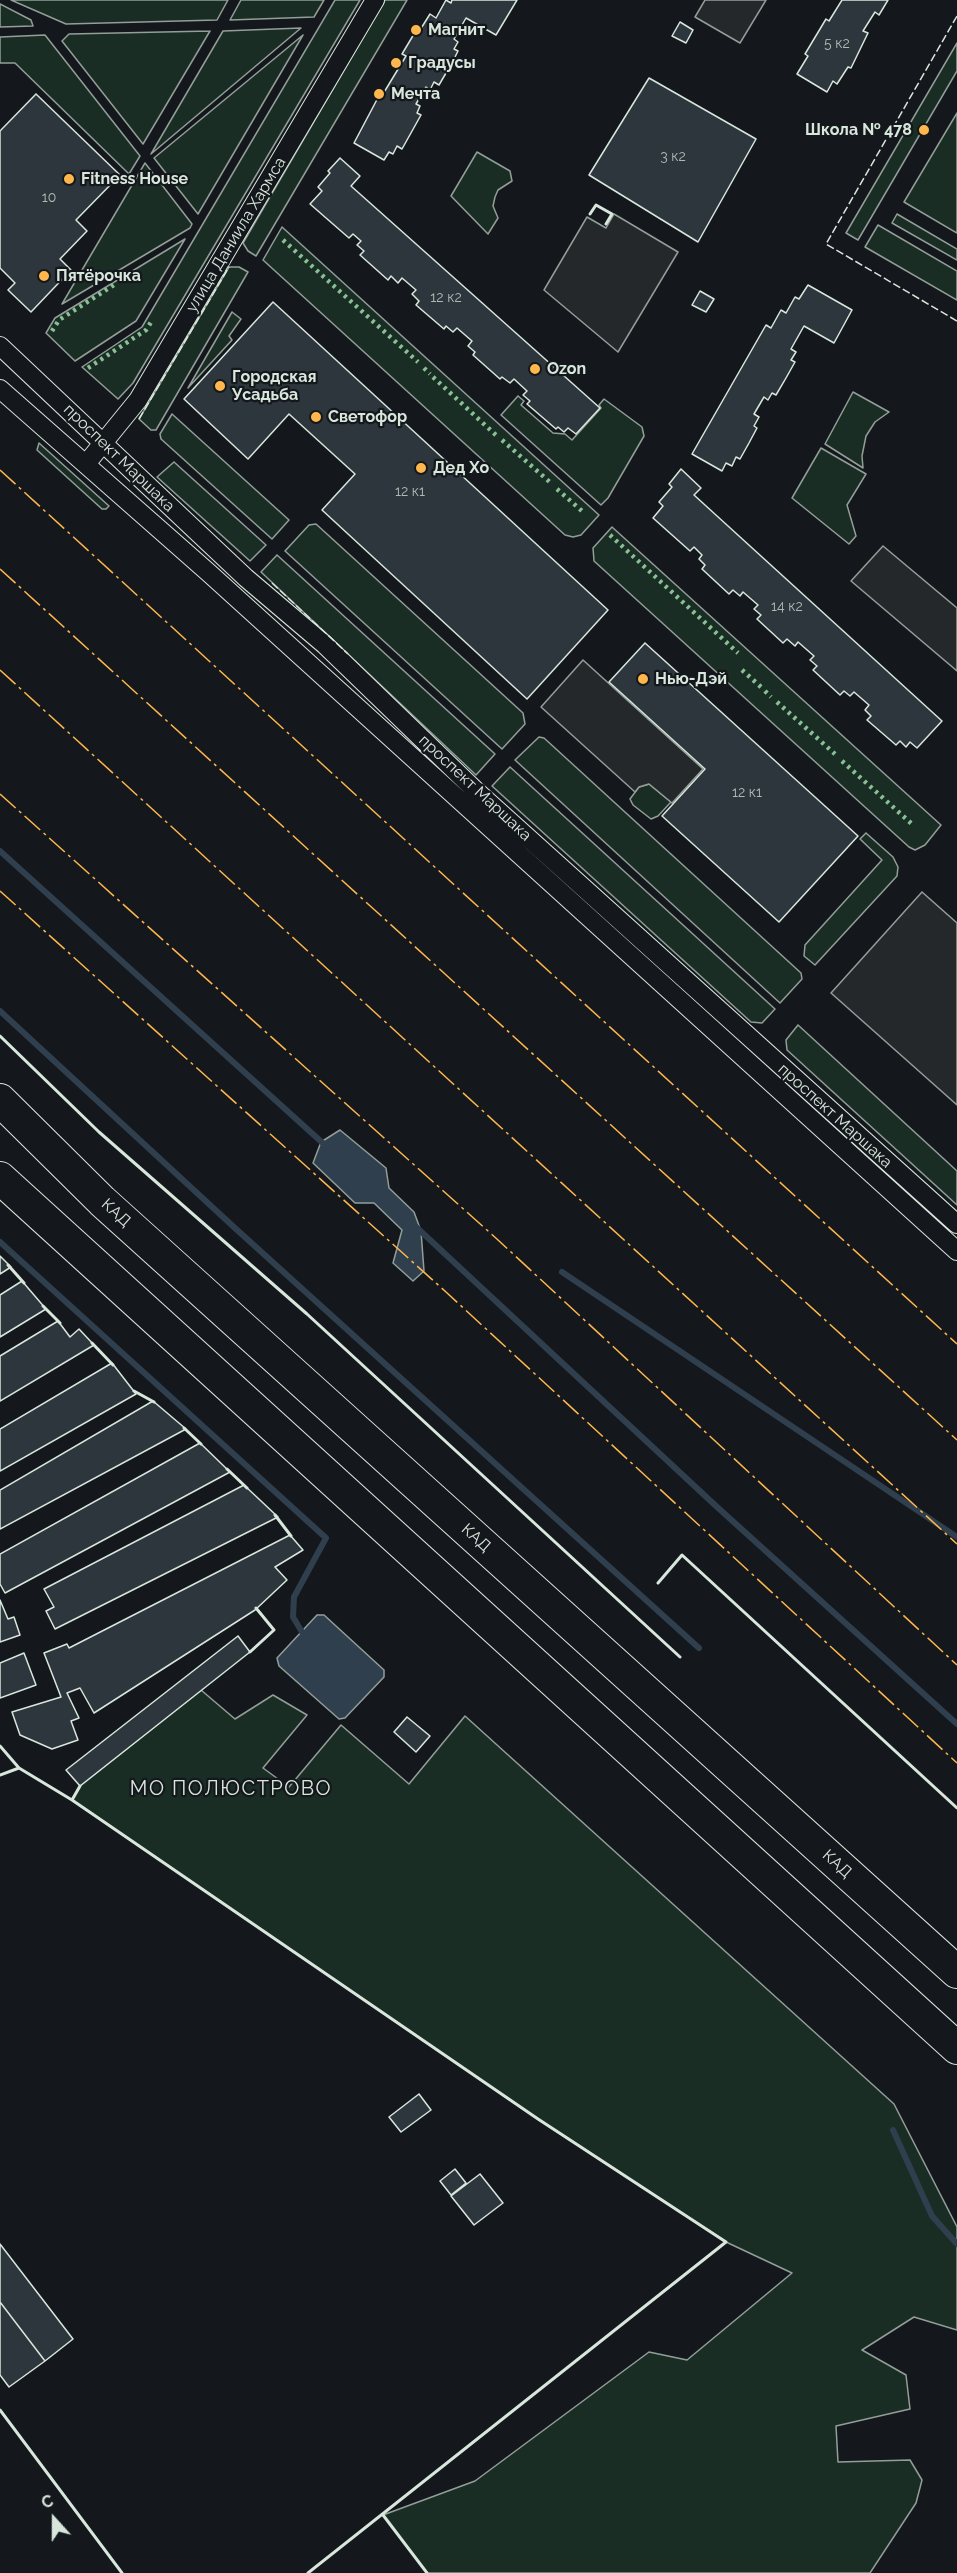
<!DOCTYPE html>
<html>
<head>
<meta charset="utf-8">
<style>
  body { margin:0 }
  #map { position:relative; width:957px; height:2573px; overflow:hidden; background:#14181c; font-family:Raleway,sans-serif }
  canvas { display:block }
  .north { position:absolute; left:24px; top:2489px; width:60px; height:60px; -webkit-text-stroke:4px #14181c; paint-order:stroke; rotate:339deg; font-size:16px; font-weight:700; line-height:24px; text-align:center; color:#d8e6dc }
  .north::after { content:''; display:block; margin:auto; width:21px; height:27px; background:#d8e6dc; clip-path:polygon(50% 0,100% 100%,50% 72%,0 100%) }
</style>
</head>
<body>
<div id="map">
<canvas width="957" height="2573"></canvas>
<div class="north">С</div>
</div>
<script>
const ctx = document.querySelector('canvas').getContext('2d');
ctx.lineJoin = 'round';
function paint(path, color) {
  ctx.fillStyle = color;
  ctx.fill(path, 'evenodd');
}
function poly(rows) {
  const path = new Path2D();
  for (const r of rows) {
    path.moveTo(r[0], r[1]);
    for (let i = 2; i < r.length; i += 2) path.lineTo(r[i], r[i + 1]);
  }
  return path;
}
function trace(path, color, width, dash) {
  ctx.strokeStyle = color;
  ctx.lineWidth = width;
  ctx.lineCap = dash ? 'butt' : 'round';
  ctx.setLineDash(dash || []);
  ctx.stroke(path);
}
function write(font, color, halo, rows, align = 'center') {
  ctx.font = font + ' Raleway,sans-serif';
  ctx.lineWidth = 4.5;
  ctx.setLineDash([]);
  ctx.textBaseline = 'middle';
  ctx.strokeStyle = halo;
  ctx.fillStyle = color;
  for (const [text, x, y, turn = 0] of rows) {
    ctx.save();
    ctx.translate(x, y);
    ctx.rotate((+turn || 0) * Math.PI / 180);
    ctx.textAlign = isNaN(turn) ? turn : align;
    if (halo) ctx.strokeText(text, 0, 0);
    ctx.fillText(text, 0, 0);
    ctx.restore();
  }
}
const green = poly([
  [11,0,228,0,217,20,66,24,11,0],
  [241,0,324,0,314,17,230,20,241,0],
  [335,0,360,0,133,383,118,399,82,367,142,327,335,0],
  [385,0,407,0,256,256,248,251,243,243,385,0],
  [0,4,31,20,33,26,0,27,0,4],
  [301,28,151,154,223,31,301,28],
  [210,31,143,144,62,41,69,34,210,31],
  [45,35,140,156,129,174,15,63,0,63,0,37,45,35],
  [303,35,198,214,154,158,303,35],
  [957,43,957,71,858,240,846,233,957,43],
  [957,113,957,233,904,202,957,113],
  [477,152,510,171,512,181,498,190,495,197,493,206,498,218,488,234,451,196,477,152],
  [145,163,192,224,190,228,62,304,145,163],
  [897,214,957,249,957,260,892,223,897,214],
  [878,225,957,271,957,300,865,247,878,225],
  [282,227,599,515,581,535,573,537,565,535,263,260,282,227],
  [185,239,136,321,75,361,46,333,55,318,185,239],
  [229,267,239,267,248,272,156,430,151,430,139,419,229,267],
  [232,312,241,319,229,336,232,340,188,388,232,312],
  [853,392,889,412,875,422,866,436,862,456,863,468,825,444,853,392],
  [518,396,524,401,521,405,553,433,565,434,572,440,601,408,599,405,604,399,642,427,644,436,608,498,601,505,501,415,518,396],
  [172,414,289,520,272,539,161,439,160,434,172,414],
  [39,443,109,506,106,509,102,509,37,450,39,443],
  [821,448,866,474,847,505,856,536,849,544,792,498,821,448],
  [174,462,266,545,250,561,157,477,174,462],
  [316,524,523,713,525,724,502,749,285,551,309,525,316,524],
  [612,527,941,825,925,845,915,850,909,847,594,561,593,548,612,527],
  [277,555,495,754,476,775,261,572,277,555],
  [539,737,544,738,801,973,802,979,780,1003,515,760,539,737],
  [510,767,775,1009,762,1023,751,1022,492,786,510,767],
  [649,784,671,802,658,816,651,819,633,805,630,799,639,787,649,784],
  [866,833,893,857,898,867,897,876,815,965,804,956,805,945,882,860,860,839,866,833],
  [798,1025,957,1171,957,1205,787,1050,786,1040,798,1025],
  [201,1690,235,1719,273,1695,307,1715,263,1768,289,1787,341,1725,409,1784,465,1716,894,2104,957,2227,957,2330,914,2317,862,2350,906,2375,910,2409,836,2426,838,2462,910,2460,922,2480,916,2503,870,2573,427,2573,383,2515,475,2481,649,2352,687,2360,792,2273,726,2242,538,2119,72,1800,80,1786,201,1690]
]);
const parking = poly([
  [705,0,766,0,740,43,695,17,705,0],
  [614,214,678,252,618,352,544,290,587,217,606,228,614,214],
  [883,546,957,608,957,671,851,581,883,546],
  [583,660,703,769,672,803,649,784,639,787,635,792,541,707,583,660],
  [922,892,957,923,957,1105,831,993,922,892]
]);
const water = poly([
  [340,1130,386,1168,389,1188,414,1212,421,1231,424,1271,413,1281,393,1263,402,1230,374,1203,355,1203,313,1163,321,1142,340,1130],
  [317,1615,324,1615,384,1670,384,1677,345,1718,339,1719,279,1666,277,1658,317,1615]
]);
const stream = poly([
  [0,851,326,1146],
  [0,1011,236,1229,699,1648],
  [414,1225,716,1506,957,1724],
  [0,1242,326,1538,294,1597,293,1617,302,1632],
  [562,1272,957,1537],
  [893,2130,932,2216,957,2244]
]);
const building = poly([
  [446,0,451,3,452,0,517,0,496,35,466,18,454,39,458,42,454,49,458,51,453,61,439,85,434,82,430,90,426,87,416,104,420,106,417,113,421,115,402,149,397,146,393,154,389,152,384,160,354,143,381,92,383,94,406,56,402,54,417,29,420,30,430,14,436,18,446,0],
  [842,0,888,0,879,15,875,12,863,31,868,33,851,68,848,67,837,84,833,81,827,92,797,74,808,56,805,54,826,19,829,21,842,0],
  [680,22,693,30,686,43,672,36,680,22],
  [649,78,756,139,698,242,589,175,649,78],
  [36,94,120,175,76,220,87,231,60,259,71,270,31,312,8,290,15,283,0,268,0,131,36,94],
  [340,158,360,176,351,186,600,408,576,434,568,428,564,432,558,427,556,429,527,404,530,401,523,395,527,391,514,379,510,383,502,377,500,379,473,355,475,352,468,346,472,341,457,328,453,332,446,326,444,329,416,305,419,301,412,294,416,290,402,278,398,283,391,276,388,280,360,255,364,251,357,245,361,241,353,234,349,238,310,204,322,191,318,187,330,173,328,171,340,158],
  [808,285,852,310,834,343,804,326,791,349,796,352,791,360,795,362,786,378,776,395,772,393,768,400,764,397,754,414,759,417,754,426,757,428,749,443,740,459,736,457,732,466,726,463,722,471,692,454,766,325,771,328,781,310,786,313,795,297,799,299,808,285],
  [700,291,714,299,706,312,692,305,700,291],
  [273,302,608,610,527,699,322,510,355,474,289,414,248,459,184,399,273,302],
  [681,469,701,488,694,495,942,721,917,748,910,742,906,747,900,741,896,745,867,720,871,716,865,710,869,705,854,692,850,696,844,691,840,695,813,670,817,666,810,660,814,656,798,642,795,646,787,639,783,643,757,619,761,615,754,609,758,605,743,592,740,596,733,590,729,594,702,569,705,565,699,559,702,555,694,547,690,551,653,518,663,506,659,502,672,487,669,484,681,469],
  [645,643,858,836,779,922,662,816,705,769,609,682,645,643],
  [0,1256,11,1267,0,1274,0,1256],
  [22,1281,46,1309,0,1337,0,1295,22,1281],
  [58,1321,70,1337,79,1329,94,1345,0,1401,0,1356,58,1321],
  [112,1363,136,1394,0,1471,0,1429,112,1363],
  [153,1401,186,1429,0,1529,0,1490,153,1401],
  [200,1443,230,1472,5,1593,0,1584,0,1554,200,1443],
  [244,1485,278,1517,55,1629,46,1611,54,1607,44,1589,244,1485],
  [290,1535,303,1550,275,1567,287,1580,255,1610,94,1713,80,1688,67,1693,79,1718,71,1721,78,1740,52,1749,20,1735,12,1712,61,1697,44,1653,67,1644,69,1648,290,1535],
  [0,1600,8,1619,14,1617,20,1635,0,1642,0,1600],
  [238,1636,250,1652,80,1786,66,1770,238,1636],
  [24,1653,36,1685,0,1698,0,1663,24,1653],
  [407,1717,430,1736,416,1752,394,1732,407,1717],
  [419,2094,431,2110,401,2132,389,2117,419,2094],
  [455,2169,466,2183,451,2195,440,2181,455,2169],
  [480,2174,503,2203,474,2225,451,2196,480,2174],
  [0,2244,73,2339,45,2361,0,2302,0,2244],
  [0,2302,45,2361,9,2387,0,2375,0,2302]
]);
const minor = poly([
  [0,346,246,578,325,645,475,790,957,1224],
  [0,389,209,573,957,1251],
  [86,464,138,400,375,0]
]);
const motorway = poly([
  [0,1100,102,1201,957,1972],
  [0,1178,957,2048]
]);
const hedge = poly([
  [283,240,418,362],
  [52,331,59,320,117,283],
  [88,368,146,330,153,319],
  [424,368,430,374],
  [433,377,498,437],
  [502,440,552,484],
  [557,489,582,511],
  [610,535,738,653],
  [742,670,761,687],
  [765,691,771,697],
  [777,702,835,754],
  [842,761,913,825]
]);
const fence = poly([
  [957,16,826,244,957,321],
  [139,419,229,267],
  [272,583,348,654]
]);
const wall = poly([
  [590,214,596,205,612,214,606,224],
  [0,1036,99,1132,307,1314,680,1657],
  [8,1265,24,1283],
  [43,1306,60,1323],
  [92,1343,113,1365],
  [134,1391,154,1402],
  [184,1428,201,1444],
  [227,1469,247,1488],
  [275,1515,291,1536],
  [658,1583,682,1555,957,1808],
  [250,1652,274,1630,256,1608],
  [0,1746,19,1768],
  [0,1775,19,1768,72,1800,538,2119,726,2242,308,2573],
  [72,1800,80,1786],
  [0,2410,122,2573],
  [383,2515,427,2573]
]);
const power = poly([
  [0,470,957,1344],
  [0,569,957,1440],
  [0,670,957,1544],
  [0,794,498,1240,957,1665],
  [0,891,446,1292,957,1763]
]);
const markers = [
  [416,30,6,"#ffb74d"],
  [396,63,6,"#ffb74d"],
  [379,94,6,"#ffb74d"],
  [924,130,6,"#ffb74d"],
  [69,179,6,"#ffb74d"],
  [44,276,6,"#ffb74d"],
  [535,369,6,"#ffb74d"],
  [220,386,6,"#ffb74d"],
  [316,417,6,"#ffb74d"],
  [421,468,6,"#ffb74d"],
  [643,679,6,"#ffb74d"]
];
const numberNames = [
  ["5 к2",837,44],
  ["3 к2",673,157],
  ["10",49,198],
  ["12 к2",446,298],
  ["12 к1",410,492],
  ["14 к2",787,607],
  ["12 к1",747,793]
];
const poiNames = [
  ["Магнит",428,30],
  ["Градусы",408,63],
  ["Мечта",391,94],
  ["Школа № 478",912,130,"right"],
  ["Fitness House",81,179],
  ["Пятёрочка",56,276],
  ["Ozon",547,369],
  ["Городская",232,377],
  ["Усадьба",232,395],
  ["Светофор",328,417],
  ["Дед Хо",433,468],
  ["Нью-Дэй",655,679]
];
const streetNames = [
  ["улица Даниила Хармса",236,235,-59],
  ["проспект Маршака",119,458,44],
  ["проспект Маршака",475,788,43],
  ["проспект Маршака",835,1116,42],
  ["КАД",116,1213,42],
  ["КАД",476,1538,42],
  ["КАД",837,1864,42]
];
const quarterNames = [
  ["МО ПОЛЮСТРОВО",231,1789]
];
paint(green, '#1a2d24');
trace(green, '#939e99', 1.5);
paint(parking, '#24282b');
trace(parking, '#939e99', 1.5);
paint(water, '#2f3f4d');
trace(water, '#939e99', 1.5);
trace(stream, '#2f3f4d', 6);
paint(building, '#2c363c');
trace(building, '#d8e6dc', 1.5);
trace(minor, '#d8e6dc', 20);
trace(motorway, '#d8e6dc', 34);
trace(minor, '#14181c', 18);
trace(motorway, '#14181c', 32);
trace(hedge, '#8ac095', 4.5, [3, 4.5]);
trace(fence, '#d8e6dc', 1.5, [8, 3]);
trace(wall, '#d8e6dc', 3);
trace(power, '#ffb74d', 1.5, [21, 4.5, 3, 4.5]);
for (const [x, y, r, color] of markers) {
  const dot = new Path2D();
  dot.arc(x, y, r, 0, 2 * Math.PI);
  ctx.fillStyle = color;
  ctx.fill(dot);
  trace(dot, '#14181c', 2);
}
write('14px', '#adbab4', null, numberNames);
write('bold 16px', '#d8e6dc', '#14181c', poiNames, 'left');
write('16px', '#d8e6dc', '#14181c', streetNames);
ctx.letterSpacing = '1.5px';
write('20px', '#d8e6dc', '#14181c', quarterNames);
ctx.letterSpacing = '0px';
</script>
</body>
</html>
